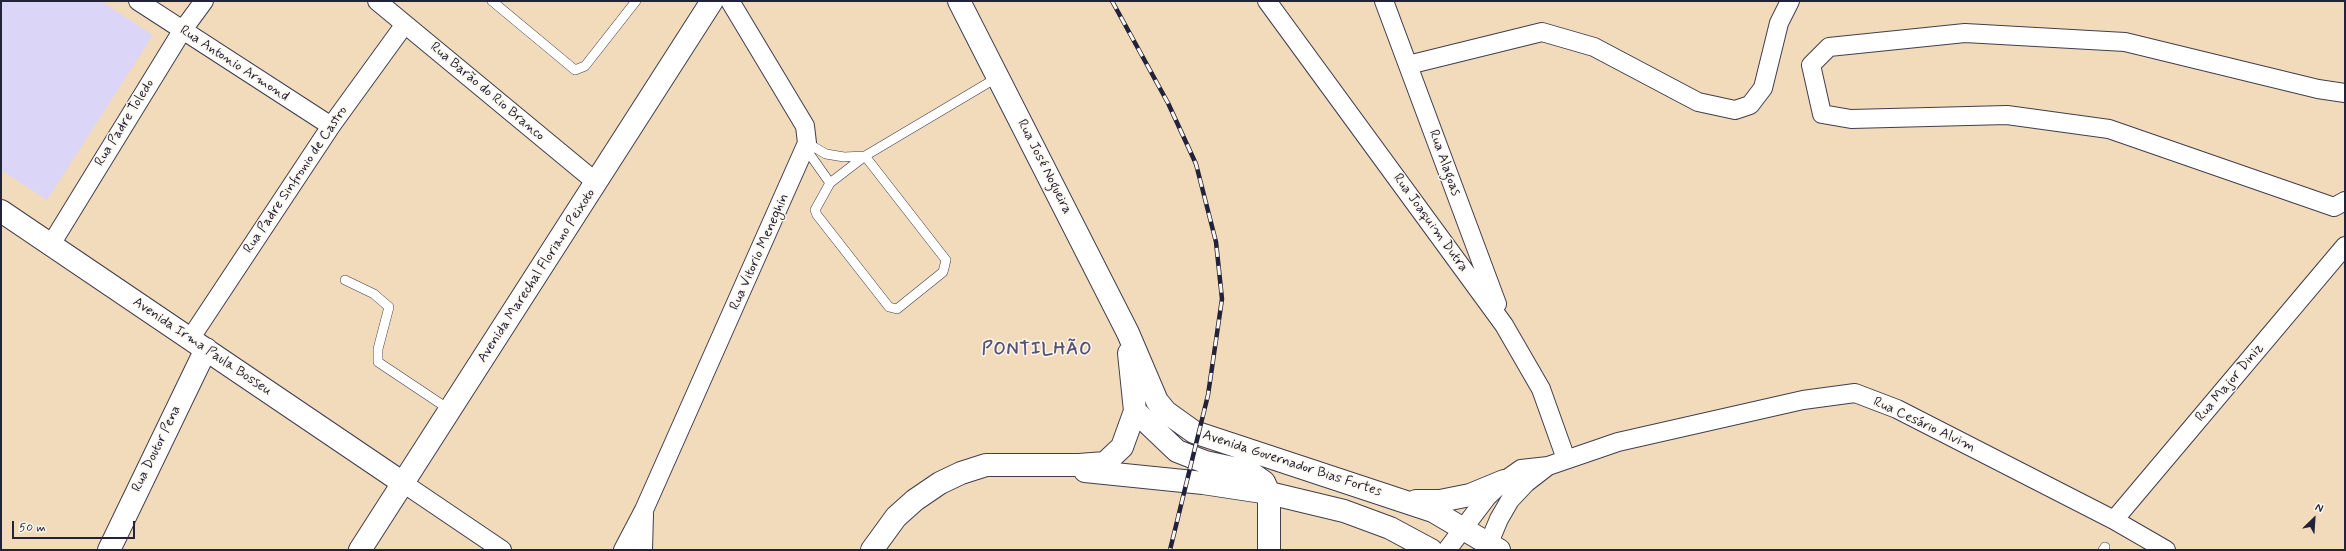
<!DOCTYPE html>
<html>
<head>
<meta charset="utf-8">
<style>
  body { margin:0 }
  #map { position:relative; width:2346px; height:551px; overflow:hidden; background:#f2dbbb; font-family:Mynerve,sans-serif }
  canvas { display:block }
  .frame { position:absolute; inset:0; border:2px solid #22223b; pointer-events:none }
  .north { position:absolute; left:2294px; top:499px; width:40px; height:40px; -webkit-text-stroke:3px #fbf7ec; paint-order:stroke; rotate:25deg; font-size:11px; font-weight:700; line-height:16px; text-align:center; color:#22223b }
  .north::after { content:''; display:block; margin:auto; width:14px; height:18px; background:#22223b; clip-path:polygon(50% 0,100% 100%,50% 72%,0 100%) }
  .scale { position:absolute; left:12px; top:521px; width:123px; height:18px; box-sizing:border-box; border:2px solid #22223b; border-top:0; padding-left:5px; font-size:12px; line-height:14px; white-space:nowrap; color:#22223b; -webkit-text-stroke:3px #fbf7ec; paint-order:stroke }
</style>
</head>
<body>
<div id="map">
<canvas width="2346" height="551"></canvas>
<div class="frame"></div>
<div class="north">N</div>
<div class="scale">50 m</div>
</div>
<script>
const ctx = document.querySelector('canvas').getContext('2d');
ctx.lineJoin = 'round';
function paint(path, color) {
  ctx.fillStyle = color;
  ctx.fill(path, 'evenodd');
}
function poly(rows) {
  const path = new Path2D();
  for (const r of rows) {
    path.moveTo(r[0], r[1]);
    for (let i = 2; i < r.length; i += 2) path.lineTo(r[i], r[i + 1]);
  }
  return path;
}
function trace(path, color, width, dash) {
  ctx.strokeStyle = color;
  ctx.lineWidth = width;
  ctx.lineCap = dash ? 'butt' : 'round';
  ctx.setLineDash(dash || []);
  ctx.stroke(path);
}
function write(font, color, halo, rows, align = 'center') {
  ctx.font = font + ' Mynerve,sans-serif';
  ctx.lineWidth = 3;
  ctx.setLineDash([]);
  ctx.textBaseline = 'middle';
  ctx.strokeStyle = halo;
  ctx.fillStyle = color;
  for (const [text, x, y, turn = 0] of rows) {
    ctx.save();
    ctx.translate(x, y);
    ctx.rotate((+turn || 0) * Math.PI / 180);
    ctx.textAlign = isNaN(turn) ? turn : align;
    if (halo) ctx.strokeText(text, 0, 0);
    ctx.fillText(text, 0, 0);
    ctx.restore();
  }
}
const built = poly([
  [1,1,101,1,153,35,47,200,1,170]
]);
const service = poly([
  [492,1,575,70,585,66,636,1],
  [807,143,826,154,844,157,865,156,998,77],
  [806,149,830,183],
  [865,156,946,260,943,272,897,309,889,307,817,215,815,210,830,183,865,156],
  [345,280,374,294,389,307,378,349,378,362,450,410],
  [2103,550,2105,547]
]);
const minor = poly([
  [138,1,331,126],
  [377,1,597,183],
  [1267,1,1504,325,1541,389,1566,459],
  [1384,1,1497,304],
  [1408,65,1542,32,1594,47,1698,102,1735,110,1750,105,1763,88,1779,23,1790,1],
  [2345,93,2318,89,2125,42,1965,33,1829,47,1811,65,1822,114,1851,119,2007,115,2109,129,2334,207,2345,201],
  [50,246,182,31,204,1],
  [190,339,331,126,405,24],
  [403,483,502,550],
  [2114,520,2345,246],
  [623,550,644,510,807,143,805,126,730,1],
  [643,550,644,514],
  [1447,550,1487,497,1504,481,1521,469,1548,466,1618,442,1803,400,1855,393,1897,409,2114,520,2166,550],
  [1486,550,1499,519,1510,500,1526,483,1548,466]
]);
const tertiary = poly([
  [1,211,403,483],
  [1269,493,1269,550],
  [109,550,206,349]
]);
const secondary = poly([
  [959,1,1128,333,1157,401,1166,412,1194,432,1433,511,1499,550],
  [1135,411,1177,451,1205,462,1242,470,1254,475,1264,482,1269,493],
  [1085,471,1203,483,1269,493,1344,511,1390,528,1431,550],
  [1416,501,1440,501,1470,495,1504,481],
  [360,550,712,1],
  [872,550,896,517,915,500,940,483,961,473,986,465,1079,465,1105,463,1122,447,1135,411,1129,353]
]);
const rail = poly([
  [1112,1,1168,103,1196,164,1216,242,1222,299,1208,395,1170,550]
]);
const streetNames = [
  ["Rua Antonio Armond",234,64,33],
  ["Rua Barão do Rio Branco",487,92,40],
  ["Rua Padre Toledo",125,123,-58],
  ["Rua Alagoas",1444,163,70],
  ["Rua José Nogueira",1044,167,63],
  ["Rua Padre Sinfronio de Castro",296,180,-56],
  ["Rua Joaquim Dutra",1430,223,54],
  ["Rua Vitorio Meneghin",760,252,-66],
  ["Avenida Marechal Floriano Peixoto",537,276,-57],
  ["Avenida Irma Paula Bosseu",202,347,34],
  ["Rua Major Diniz",2230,383,-50],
  ["Rua Cesário Alvim",1924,425,25],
  ["Rua Doutor Pena",157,449,-64],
  ["Avenida Governador Bias Fortes",1292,464,18]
];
const districtNames = [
  ["PONTILHÃO",1037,350]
];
paint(built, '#dbd6f7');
trace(service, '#413e4e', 10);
trace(minor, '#413e4e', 20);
trace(tertiary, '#413e4e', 24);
trace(secondary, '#413e4e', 24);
trace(service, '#fff', 9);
trace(minor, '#fff', 18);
trace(tertiary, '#fff', 22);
trace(secondary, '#fff', 22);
trace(rail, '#22223b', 4.5);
trace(rail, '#fbf7ec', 3, [9]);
write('14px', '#22223b', '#fbf7ec', streetNames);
ctx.letterSpacing = '1px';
write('bold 18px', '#585374', '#fbf7ec', districtNames);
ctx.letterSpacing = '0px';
</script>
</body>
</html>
